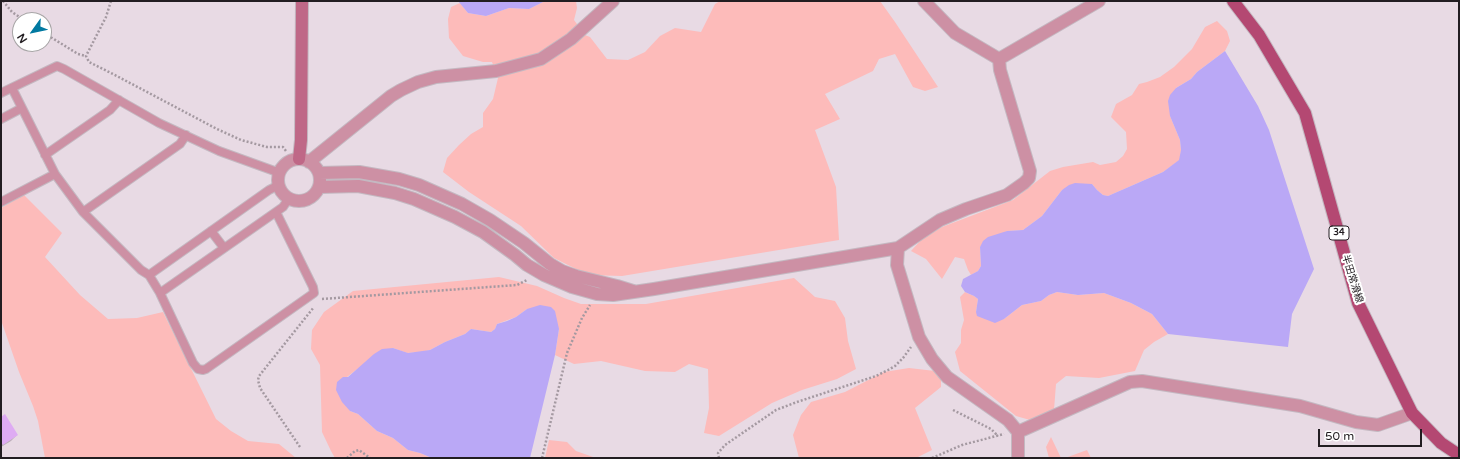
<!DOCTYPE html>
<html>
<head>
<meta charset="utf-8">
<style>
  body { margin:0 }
  #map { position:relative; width:1460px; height:459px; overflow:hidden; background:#e8dae4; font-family:"Varela Round",sans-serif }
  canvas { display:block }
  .frame { position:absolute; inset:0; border:2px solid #221d21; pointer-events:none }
  .north { position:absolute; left:12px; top:12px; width:40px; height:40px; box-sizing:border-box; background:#fff; border:1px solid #a7a5a6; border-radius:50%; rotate:237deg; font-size:11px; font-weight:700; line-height:16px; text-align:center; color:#221d21 }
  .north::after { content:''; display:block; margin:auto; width:14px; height:18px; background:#0179a1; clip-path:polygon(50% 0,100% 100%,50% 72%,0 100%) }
  .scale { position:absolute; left:1318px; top:429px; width:104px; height:18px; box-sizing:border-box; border:2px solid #221d21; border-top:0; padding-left:5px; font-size:12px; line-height:14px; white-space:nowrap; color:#221d21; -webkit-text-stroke:3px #fff; paint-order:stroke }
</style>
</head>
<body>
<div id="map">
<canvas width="1460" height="459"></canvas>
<div class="frame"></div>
<div class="north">N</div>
<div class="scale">50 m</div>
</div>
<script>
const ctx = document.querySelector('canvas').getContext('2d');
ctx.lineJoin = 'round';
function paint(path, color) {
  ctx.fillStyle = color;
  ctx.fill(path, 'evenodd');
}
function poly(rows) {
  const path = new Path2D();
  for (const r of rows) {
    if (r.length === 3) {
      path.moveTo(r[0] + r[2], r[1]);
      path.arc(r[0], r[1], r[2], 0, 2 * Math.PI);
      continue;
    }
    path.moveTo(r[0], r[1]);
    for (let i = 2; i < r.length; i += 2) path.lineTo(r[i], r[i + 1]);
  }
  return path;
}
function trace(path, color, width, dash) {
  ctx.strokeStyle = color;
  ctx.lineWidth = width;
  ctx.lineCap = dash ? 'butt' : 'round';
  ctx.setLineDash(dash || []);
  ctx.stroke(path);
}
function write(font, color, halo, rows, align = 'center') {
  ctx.font = font + ' "Varela Round","Noto Sans JP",sans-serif';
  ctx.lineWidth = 4;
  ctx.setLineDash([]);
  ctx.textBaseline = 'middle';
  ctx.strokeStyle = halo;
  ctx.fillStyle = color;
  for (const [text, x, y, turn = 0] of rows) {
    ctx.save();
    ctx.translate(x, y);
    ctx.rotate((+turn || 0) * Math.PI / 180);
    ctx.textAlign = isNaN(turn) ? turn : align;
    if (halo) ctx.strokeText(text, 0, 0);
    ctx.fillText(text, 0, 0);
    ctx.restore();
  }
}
const green = poly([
  [545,1,576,1,577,8,574,20,585,35,590,37,607,59,628,60,645,52,660,36,675,28,701,32,715,4,720,1,880,1,895,22,938,87,925,91,913,87,895,54,879,59,873,71,825,94,840,119,815,130,836,187,839,240,622,276,588,275,554,258,521,226,469,192,443,172,447,158,459,145,471,134,483,127,483,113,493,99,498,78,492,62,483,62,463,56,449,38,448,19,451,7,460,3,468,13,486,16,509,8,529,9],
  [1217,21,1227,31,1230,41,1225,51,1197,72,1191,79,1176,88,1170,116,1180,140,1181,150,1180,160,1163,172,1108,196,1103,195,1097,190,1092,184,1062,190,1042,216,1023,230,1007,231,980,247,981,266,978,271,971,275,968,270,964,259,955,257,942,279,926,259,911,251,922,239,942,227,1013,200,1050,171,1063,167,1093,162,1100,165,1116,162,1123,156,1127,149,1126,132,1111,117,1116,104,1132,95,1139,84,1147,82,1160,77,1174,67,1192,49,1205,27],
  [24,195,62,233,45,257,80,295,108,319,137,318,163,312,216,419,231,431,248,441,279,444,296,458,45,458,38,421,33,406,19,372,1,320,1,208],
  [499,277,537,286,564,298,581,304,646,304,794,278,815,297,835,301,845,318,848,341,856,369,837,379,802,390,772,403,719,436,704,433,709,408,708,369,689,364,675,372,645,371,601,361,574,364,555,355,559,329,527,309,516,317,497,324,495,329,491,332,471,329,465,334,445,342,430,350,422,352,407,353,393,348,356,370,347,377,350,411,358,414,377,431,393,438,408,450,420,453,432,458,335,458,331,451,322,432,320,365,311,349,312,330,324,312,353,291],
  [965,292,974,296,978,299,976,312,1004,319,1022,305,1041,301,1049,295,1057,292,1078,295,1104,293,1131,303,1152,314,1168,334,1154,342,1144,350,1135,371,1099,378,1066,376,1056,384,1054,410,1030,420,1016,416,960,371,955,352,961,343,961,330,964,320,960,297],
  [909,368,935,371,941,378,941,387,915,408,932,450,916,458,799,458,793,435,801,415,811,402,845,392,884,372],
  [1051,437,1061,458,1049,458,1046,447],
  [549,440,567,442,576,451,596,458,545,458],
  [1087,450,1091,458,1065,458]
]);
const water = poly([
  [458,1,545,1,529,9,509,8,486,16,468,13],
  [1225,51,1258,106,1269,130,1314,269,1292,314,1288,347,1168,334,1152,314,1131,303,1104,293,1078,295,1057,292,1049,295,1041,301,1022,305,1004,319,995,323,977,316,976,312,978,299,974,296,965,292,961,286,963,279,978,271,981,266,980,247,983,241,988,237,1007,231,1023,230,1042,216,1062,190,1069,185,1075,183,1092,184,1097,190,1103,195,1108,196,1163,172,1179,160,1181,150,1180,140,1170,116,1168,101,1170,95,1176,88,1191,79,1197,72],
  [540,305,551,307,555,311,559,329,555,355,530,458,432,458,420,453,408,450,393,438,377,431,358,414,350,411,342,402,336,390,337,382,343,377,348,377,374,354,382,349,393,348,408,353,430,350,445,342,465,334,471,329,491,332,495,329,497,324,507,321,516,317,527,309]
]);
const shadow = poly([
  [1,418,17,435,11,441,1,447]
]);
const building = poly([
  [5,414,18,435,3,445,1,442,1,417]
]);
const path = poly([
  [3,1,12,12,24,20],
  [111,1,106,17,86,56,89,62,113,74,217,129,241,140,267,147,283,147,286,151],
  [44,33,78,54,86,56],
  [322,299,517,285,527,280],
  [953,410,991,429,998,436],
  [300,447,260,388,258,380,259,376,314,307],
  [347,458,355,451,359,450,370,458],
  [542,458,567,353,582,318,590,305],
  [719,458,718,453,725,445,776,410,797,402,876,376,888,370,895,366,903,358,911,347],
  [932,458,962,445,1004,434]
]);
const lane = poly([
  [12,88,55,174,83,212,141,270,149,275,160,293,193,363,198,369,203,370,206,369,314,293,313,287,276,212],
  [1,93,57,66,64,69,159,123,219,151,280,173],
  [1,119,22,108],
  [45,155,110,110,119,100],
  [1,202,55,174],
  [83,212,180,144,186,135],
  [211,231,224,248],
  [149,275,269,190,279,185],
  [160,293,283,207,289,198]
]);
const street = poly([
  [924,1,955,33,999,59],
  [999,59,1099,1],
  [299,180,21],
  [309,162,391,96,401,90,418,82,436,77,496,71,541,59,571,39,613,1],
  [319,173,359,172,399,179,419,185,462,204,490,220,524,243,550,264,562,271,576,276,617,286,633,291],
  [320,187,358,186,395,193,414,199,455,217,483,232,515,255,527,265,544,275,572,287,597,294,613,295,654,289,898,248,940,220,966,209,1007,195,1024,183,1029,178,1030,171,1000,70,999,59],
  [898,248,897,265,919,337,932,359,947,377,1008,420,1018,432,1018,458],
  [1018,432,1130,382,1142,381,1300,406,1356,422,1378,425,1412,413]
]);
const secondary = poly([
  [299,159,301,140,302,1]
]);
const primary = poly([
  [1233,1,1259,35,1305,113,1358,303,1412,413,1441,443,1459,455]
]);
const shields = [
  [1339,233,20]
];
const shieldNames = [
  ["34",1339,233]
];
const streetNames = [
  ["半田常滑線",1352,279,73]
];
paint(green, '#fdbbba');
paint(water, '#baa8f6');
paint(shadow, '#0003');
paint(building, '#deabf3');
trace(lane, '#c4b8c1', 10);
trace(street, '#c4b8c1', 14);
trace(secondary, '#c4b8c1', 14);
trace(primary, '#c4b8c1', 14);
trace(path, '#a499a1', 2.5, [2, 2]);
trace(lane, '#cd90a4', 8);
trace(street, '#cd90a4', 12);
trace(secondary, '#bf6887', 12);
trace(primary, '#b44872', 12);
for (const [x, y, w] of shields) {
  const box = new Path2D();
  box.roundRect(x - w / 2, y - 7, w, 14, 3);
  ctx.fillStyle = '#fff';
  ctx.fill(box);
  trace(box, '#221d21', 1);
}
write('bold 9px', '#221d21', null, shieldNames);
write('10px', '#221d21', '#fff', streetNames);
</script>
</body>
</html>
